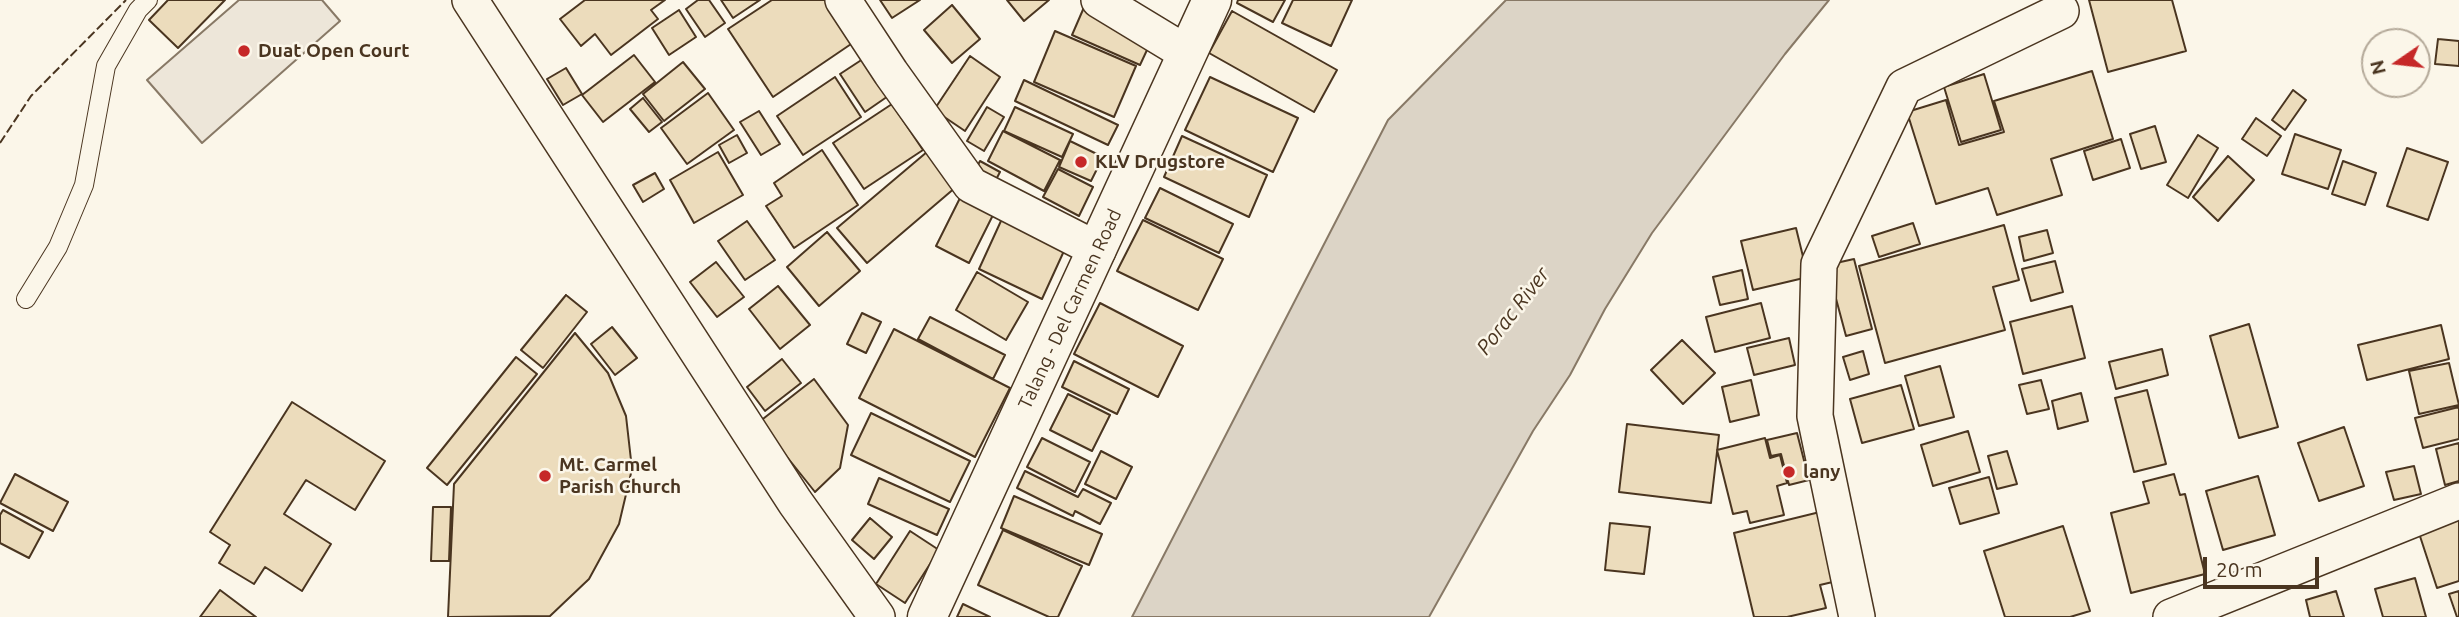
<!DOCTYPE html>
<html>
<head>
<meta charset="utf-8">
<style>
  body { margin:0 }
  #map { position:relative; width:2459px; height:617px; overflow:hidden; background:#fbf6e9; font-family:Ubuntu,sans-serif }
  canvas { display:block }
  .north { position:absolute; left:2361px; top:28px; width:70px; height:70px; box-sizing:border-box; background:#fbf6e9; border:2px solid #b4a999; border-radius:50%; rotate:256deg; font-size:19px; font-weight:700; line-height:28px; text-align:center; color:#4a3520 }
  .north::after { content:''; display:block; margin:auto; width:24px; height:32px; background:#c62828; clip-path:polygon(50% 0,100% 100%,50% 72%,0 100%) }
  .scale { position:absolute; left:2203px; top:557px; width:116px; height:32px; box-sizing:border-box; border:4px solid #4a3520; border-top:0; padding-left:9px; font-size:21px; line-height:24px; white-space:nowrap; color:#4a3520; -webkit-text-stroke:5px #fbf6e9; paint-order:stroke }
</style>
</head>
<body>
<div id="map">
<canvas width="2459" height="617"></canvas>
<div class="north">N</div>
<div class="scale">20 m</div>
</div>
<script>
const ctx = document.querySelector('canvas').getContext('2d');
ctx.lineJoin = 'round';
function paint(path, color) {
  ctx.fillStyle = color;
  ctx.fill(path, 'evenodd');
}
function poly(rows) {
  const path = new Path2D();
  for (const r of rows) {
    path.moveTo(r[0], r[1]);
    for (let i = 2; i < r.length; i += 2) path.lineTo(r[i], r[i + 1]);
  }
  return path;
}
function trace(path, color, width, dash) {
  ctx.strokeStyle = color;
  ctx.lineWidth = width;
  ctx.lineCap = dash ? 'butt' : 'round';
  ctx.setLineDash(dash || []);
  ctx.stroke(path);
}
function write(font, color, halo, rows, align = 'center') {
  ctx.font = font + ' Ubuntu,sans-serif';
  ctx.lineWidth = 5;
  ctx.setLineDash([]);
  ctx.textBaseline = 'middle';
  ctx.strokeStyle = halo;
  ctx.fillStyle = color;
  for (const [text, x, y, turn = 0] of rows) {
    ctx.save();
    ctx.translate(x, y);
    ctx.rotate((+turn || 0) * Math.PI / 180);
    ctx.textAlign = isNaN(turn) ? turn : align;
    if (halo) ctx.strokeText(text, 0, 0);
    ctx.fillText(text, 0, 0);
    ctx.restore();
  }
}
const green = poly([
  [239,0,322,0,340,21,202,143,147,80,239,0]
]);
const water = poly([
  [1506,0,1829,0,1785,54,1652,233,1605,309,1570,375,1533,431,1429,617,1132,617,1388,120,1506,0]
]);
const building = poly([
  [168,0,225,0,178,48,149,20,168,0],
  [585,0,665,0,651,10,658,19,611,55,595,34,581,46,560,19,585,0],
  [698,0,709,0,725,23,705,37,686,9,698,0],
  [721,0,760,0,733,18,721,0],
  [772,0,831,0,857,40,773,97,728,29,772,0],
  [880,0,920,0,892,18,880,0],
  [1007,0,1049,0,1024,21,1007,0],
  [1238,0,1285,0,1273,22,1237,3,1238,0],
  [1293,0,1352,0,1331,46,1282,23,1293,0],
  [2089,0,2172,0,2186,51,2108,72,2089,0],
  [952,5,980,39,952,63,924,30,952,5],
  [1085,5,1154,35,1140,65,1072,35,1085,5],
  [679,10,696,37,669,55,652,28,679,10],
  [1232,11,1337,70,1314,112,1209,53,1232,11],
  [1055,31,1136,66,1114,117,1034,82,1055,31],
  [2438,39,2459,41,2459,66,2435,64,2438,39],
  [634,55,655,82,603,122,582,95,634,55],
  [869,55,894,92,865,112,840,74,869,55],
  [970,56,1000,77,965,131,934,110,970,56],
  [683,62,705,89,664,121,643,94,683,62],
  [566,68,582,94,563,105,547,79,566,68],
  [2092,71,2113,139,2051,159,2062,195,1997,215,1988,188,1936,204,1907,112,1946,100,1959,145,2004,132,1994,101,2092,71],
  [1984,74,2001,130,1961,142,1944,87,1984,74],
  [835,77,861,117,803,155,777,116,835,77],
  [1210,77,1298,118,1273,172,1185,130,1210,77],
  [1024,80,1118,125,1108,145,1015,101,1024,80],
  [2293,90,2306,100,2285,130,2272,120,2293,90],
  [708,93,734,130,687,164,661,128,708,93],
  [643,98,662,122,649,132,630,109,643,98],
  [892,104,923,150,864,189,833,143,892,104],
  [987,107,1004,117,984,151,967,141,987,107],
  [1015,107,1073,134,1062,157,1004,131,1015,107],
  [759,111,780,144,761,155,740,122,759,111],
  [2256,118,2281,136,2267,156,2242,139,2256,118],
  [2155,126,2166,162,2141,169,2130,134,2155,126],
  [1003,131,1060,160,1044,191,988,161,1003,131],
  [2295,134,2341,150,2328,189,2282,174,2295,134],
  [737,135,747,153,729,163,719,145,737,135],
  [2198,135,2218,148,2188,198,2167,185,2198,135],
  [1182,136,1267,175,1249,217,1164,177,1182,136],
  [2121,139,2130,168,2093,180,2084,151,2121,139],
  [1070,141,1103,157,1091,181,1059,167,1070,141],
  [934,146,963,181,867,263,837,228,934,146],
  [2407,148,2448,162,2428,220,2387,206,2407,148],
  [822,150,858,205,794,248,766,206,782,196,774,183,822,150],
  [718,152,743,195,694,223,670,180,718,152],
  [2228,156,2254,180,2218,221,2193,197,2228,156],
  [980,161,1000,172,990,191,970,180,980,161],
  [2343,161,2376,173,2365,205,2332,194,2343,161],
  [1058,169,1093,187,1079,216,1043,197,1058,169],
  [655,173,664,189,643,202,633,185,655,173],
  [1160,188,1233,224,1219,253,1145,218,1160,188],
  [960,198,993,215,969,263,936,246,960,198],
  [1006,210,1069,240,1042,299,979,269,1006,210],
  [1143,220,1223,259,1198,310,1117,271,1143,220],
  [747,221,775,260,745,280,718,241,747,221],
  [1913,223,1920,244,1879,257,1872,236,1913,223],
  [2004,225,2019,280,1993,287,2005,330,1885,363,1859,266,2004,225],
  [1796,228,1808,277,1753,290,1741,241,1796,228],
  [2047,230,2053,253,2024,261,2019,237,2047,230],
  [827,232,860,271,819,306,787,267,827,232],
  [1854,259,1872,329,1846,336,1827,265,1854,259],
  [2055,261,2063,292,2031,301,2022,269,2055,261],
  [716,262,744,297,717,317,690,282,716,262],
  [1742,270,1748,299,1720,305,1713,277,1742,270],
  [977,272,1028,302,1006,340,956,310,977,272],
  [778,286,810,325,780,349,749,309,778,286],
  [566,295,587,312,543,368,521,350,566,295],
  [1100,303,1183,346,1158,397,1074,354,1100,303],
  [1761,303,1770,338,1715,352,1706,317,1761,303],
  [2072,306,2085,358,2023,374,2010,322,2072,306],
  [862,313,881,322,866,353,847,344,862,313],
  [930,317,1005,355,993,379,918,339,930,317],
  [2249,324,2278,427,2239,438,2210,336,2249,324],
  [2441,325,2449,359,2367,380,2358,345,2441,325],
  [612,327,637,358,615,375,591,344,612,327],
  [894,329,1010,388,975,457,859,398,894,329],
  [575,333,608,373,626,416,632,469,619,524,589,579,550,616,448,617,454,484,575,333],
  [1789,338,1795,365,1754,375,1747,348,1789,338],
  [1682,340,1715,373,1683,404,1651,370,1682,340],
  [2162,349,2168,375,2116,389,2109,362,2162,349],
  [1863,351,1869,374,1850,380,1843,357,1863,351],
  [516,357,537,374,447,485,427,468,516,357],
  [782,359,801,383,765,411,747,387,782,359],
  [1074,361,1129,389,1117,414,1062,387,1074,361],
  [2449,363,2459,405,2419,414,2409,371,2449,363],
  [1940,366,1954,417,1919,426,1905,376,1940,366],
  [814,379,848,425,840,468,815,492,759,422,814,379],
  [1751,380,1759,415,1730,422,1722,387,1751,380],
  [2041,380,2049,409,2027,414,2019,385,2041,380],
  [1901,385,1914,429,1862,443,1850,399,1901,385],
  [2147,390,2166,464,2134,472,2115,398,2147,390],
  [2081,393,2088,421,2058,429,2052,401,2081,393],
  [1068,394,1110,415,1092,451,1050,430,1068,394],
  [292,402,385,461,355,510,306,480,284,514,331,544,302,591,265,567,254,584,219,563,230,545,210,532,292,402],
  [2459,407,2459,439,2423,448,2415,418,2459,407],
  [871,413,970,461,950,502,851,455,871,413],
  [1627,424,1719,435,1711,503,1619,492,1627,424],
  [2344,427,2364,486,2319,501,2298,443,2344,427],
  [1968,431,1980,472,1933,486,1921,445,1968,431],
  [1797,433,1809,480,1789,485,1781,454,1771,456,1767,440,1797,433],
  [1042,438,1090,462,1075,492,1027,467,1042,438],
  [1765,438,1770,458,1780,455,1787,483,1777,486,1784,515,1750,523,1747,511,1733,514,1717,450,1765,438],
  [2459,443,2459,481,2445,485,2436,449,2459,443],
  [1101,451,1132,467,1116,499,1085,484,1101,451],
  [2007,451,2017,484,1997,489,1988,456,2007,451],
  [2414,466,2421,494,2394,500,2386,472,2414,466],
  [1025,471,1078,497,1083,489,1111,503,1100,524,1075,511,1073,516,1017,488,1025,471],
  [15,474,68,502,53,531,0,503,15,474],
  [2174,474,2180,495,2185,494,2205,574,2131,593,2111,513,2149,503,2143,482,2174,474],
  [2258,476,2275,535,2223,550,2206,491,2258,476],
  [1989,477,1999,513,1960,524,1949,488,1989,477],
  [879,478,949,509,937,535,868,504,879,478],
  [1014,496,1102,534,1089,565,1001,528,1014,496],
  [433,507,451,507,449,561,431,561,433,507],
  [2459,509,2459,581,2437,588,2416,524,2459,509],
  [3,510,43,532,29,558,0,543,0,515,3,510],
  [1824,511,1841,580,1820,585,1826,608,1787,617,1754,617,1734,533,1824,511],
  [870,518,892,537,874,559,852,540,870,518],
  [1610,523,1650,527,1644,574,1605,570,1610,523],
  [2063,526,2090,611,2070,617,2005,617,1984,551,2063,526],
  [1003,530,1082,566,1058,617,1049,617,978,585,1003,530],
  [910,531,939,550,905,603,876,584,910,531],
  [2415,578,2426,617,2383,617,2375,589,2415,578],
  [220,590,256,617,200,617,220,590],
  [2336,591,2344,617,2310,617,2306,600,2336,591],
  [2459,591,2459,617,2457,617,2449,594,2459,591],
  [963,604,990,617,957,617,963,604]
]);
const lane = poly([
  [26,299,58,247,84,185,106,66,138,10,148,0]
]);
const street = poly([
  [470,0,795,502,877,617],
  [843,0,891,73,971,185,1098,250],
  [1099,0,1188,54],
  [1857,617,1815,416,1819,264,1904,87,2061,11],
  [2171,617,2459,501]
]);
const secondary = poly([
  [927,617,1212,0]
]);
const fence = poly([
  [0,143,31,96,126,0]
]);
const markers = [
  [244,51,7,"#c62828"],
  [1081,162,7,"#c62828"],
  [1789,472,7,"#c62828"],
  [545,476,7,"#c62828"]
];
const poiNames = [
  ["Duat Open Court",258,51],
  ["KLV Drugstore",1095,162],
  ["Mt. Carmel",559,465],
  ["Parish Church",559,487],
  ["lany",1803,472]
];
const streetNames = [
  ["Talang - Del Carmen Road",1070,309,-65]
];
const waterNames = [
  ["Porac River",1513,311,-52]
];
paint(green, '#ede6d9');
trace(green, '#887966', 2);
paint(water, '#dcd4c6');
trace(water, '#887966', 2);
paint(building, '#ecdcbc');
trace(building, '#4a3520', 2);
trace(lane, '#4a3520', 20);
trace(street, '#4a3520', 38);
trace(secondary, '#4a3520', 41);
trace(lane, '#fbf6e9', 18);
trace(street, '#fbf6e9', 35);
trace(secondary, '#fbf6e9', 38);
trace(fence, '#4a3520', 2, [9, 3.5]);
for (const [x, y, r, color] of markers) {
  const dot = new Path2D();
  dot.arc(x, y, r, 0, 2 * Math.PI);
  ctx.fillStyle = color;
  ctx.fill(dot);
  trace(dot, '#fbf6e9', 2.5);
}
write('bold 19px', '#4a3520', '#fbf6e9', poiNames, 'left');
write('19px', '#4a3520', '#fbf6e9', streetNames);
write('italic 21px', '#4a3520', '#fbf6e9', waterNames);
</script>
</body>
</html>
